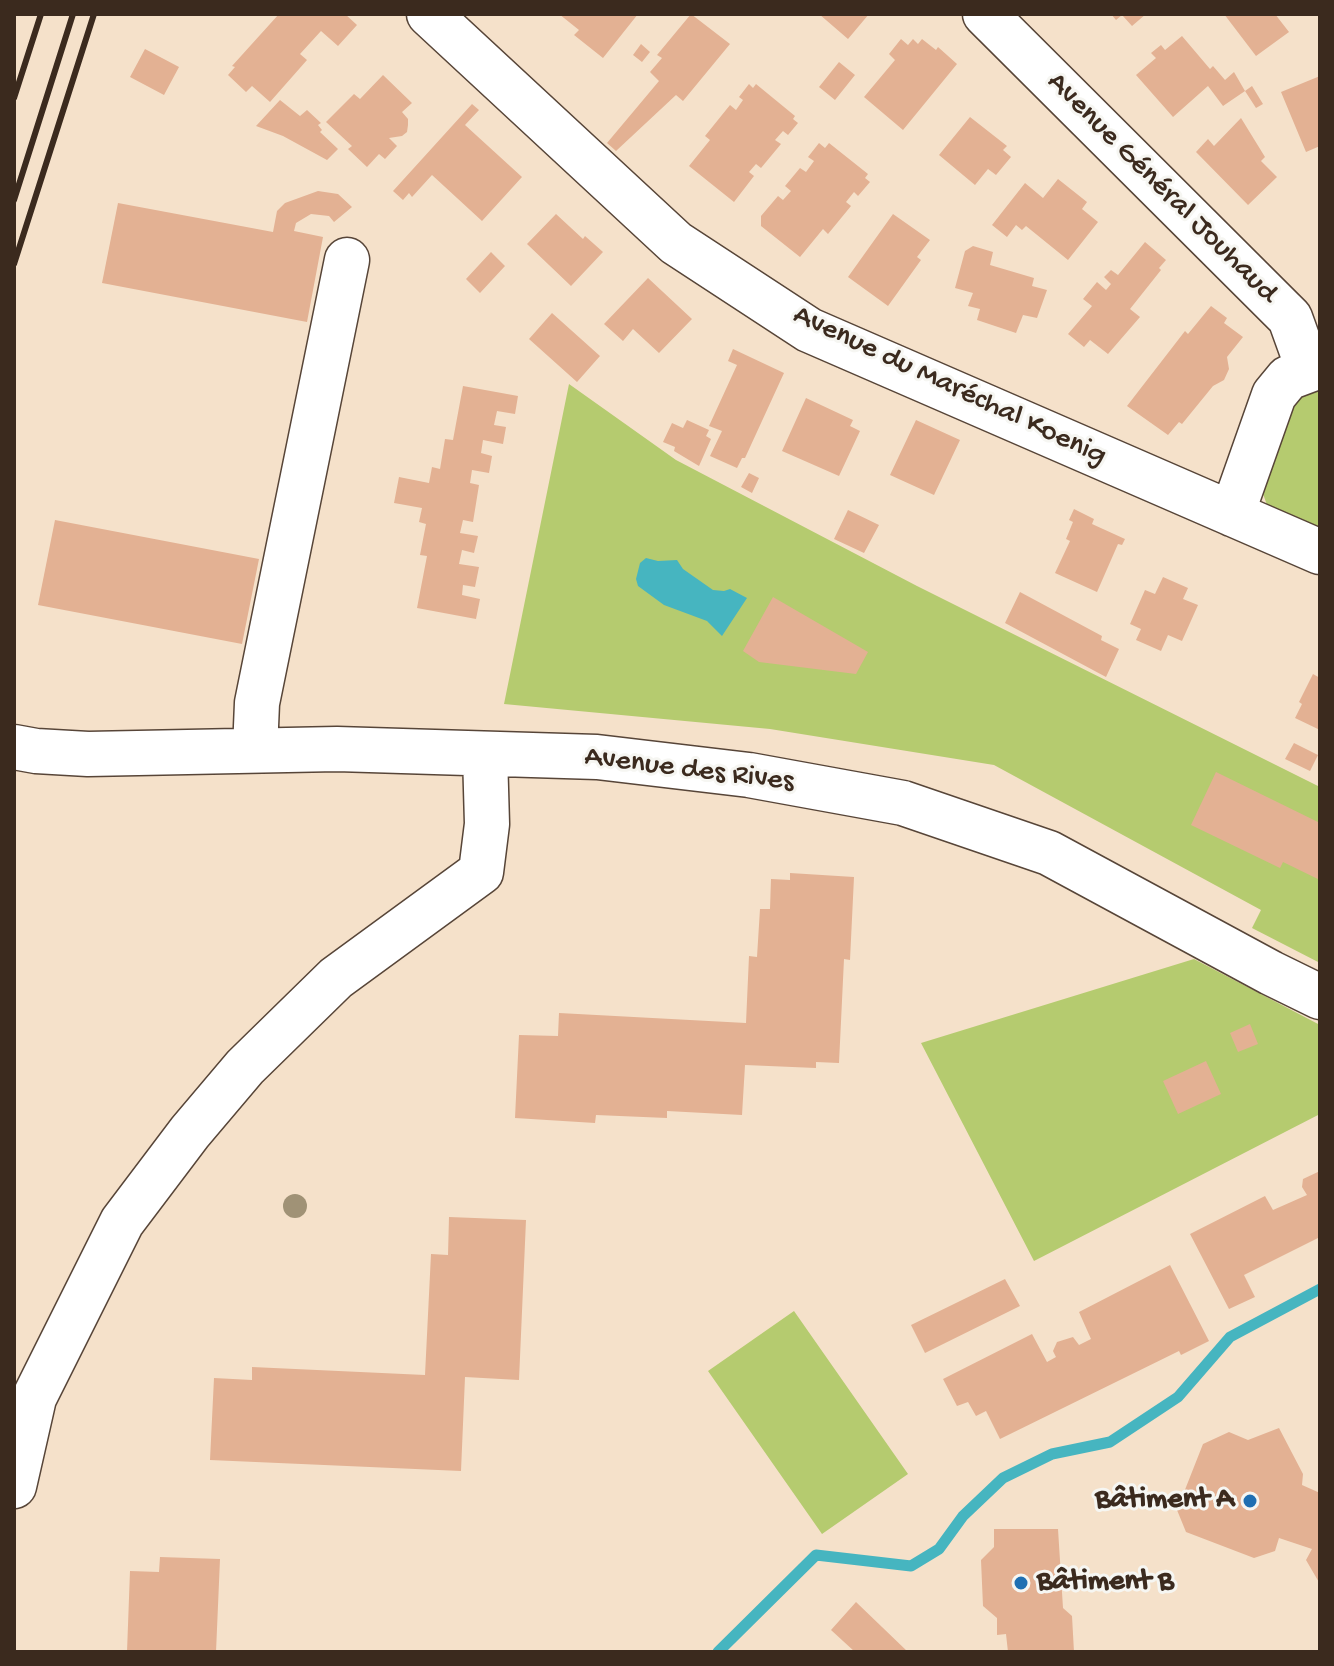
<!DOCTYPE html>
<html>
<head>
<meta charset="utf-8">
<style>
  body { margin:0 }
  #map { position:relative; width:1334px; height:1666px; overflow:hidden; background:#f5e1ca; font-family:"Gochi Hand",sans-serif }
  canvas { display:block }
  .frame { position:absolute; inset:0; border:16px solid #3b2a1e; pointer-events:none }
</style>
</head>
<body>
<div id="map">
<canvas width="1334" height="1666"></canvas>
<div class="frame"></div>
</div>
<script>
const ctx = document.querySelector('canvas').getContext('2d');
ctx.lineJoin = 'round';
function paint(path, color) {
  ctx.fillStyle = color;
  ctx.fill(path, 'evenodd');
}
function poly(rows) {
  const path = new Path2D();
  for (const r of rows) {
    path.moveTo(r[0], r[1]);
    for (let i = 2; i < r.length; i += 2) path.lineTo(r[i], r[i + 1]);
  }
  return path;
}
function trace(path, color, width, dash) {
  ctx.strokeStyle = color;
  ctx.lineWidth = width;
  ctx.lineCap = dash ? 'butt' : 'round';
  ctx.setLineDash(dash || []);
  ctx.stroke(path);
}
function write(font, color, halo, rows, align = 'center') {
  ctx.font = font + ' "Gochi Hand",sans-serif';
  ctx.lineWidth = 6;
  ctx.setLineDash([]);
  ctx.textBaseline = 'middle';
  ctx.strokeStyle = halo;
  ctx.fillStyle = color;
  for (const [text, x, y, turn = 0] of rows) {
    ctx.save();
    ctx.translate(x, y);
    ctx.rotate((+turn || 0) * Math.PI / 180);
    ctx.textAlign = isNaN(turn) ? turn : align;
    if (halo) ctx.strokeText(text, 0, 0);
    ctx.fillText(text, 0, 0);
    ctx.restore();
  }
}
const green = poly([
  [569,384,676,460,917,586,1320,787,1320,963,1252,928,1261,910,994,765,770,729,504,704],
  [1320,390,1320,535,1277,516,1267,505,1262,491,1293,406,1303,394],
  [1194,959,1320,1025,1320,1114,1034,1261,921,1043],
  [794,1311,908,1474,822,1534,708,1371]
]);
const water = poly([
  [646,558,658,561,677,560,683,569,713,590,724,591,730,589,747,598,722,636,707,621,664,605,638,586,636,579,640,563]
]);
const stream = poly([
  [718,1652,816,1555,911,1566,939,1549,963,1516,1003,1478,1052,1454,1110,1442,1178,1397,1230,1337,1320,1289]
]);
const building = poly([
  [279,14,345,14,357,25,338,46,321,31,300,54,307,60,270,102,252,86,246,92,228,75,235,67,232,66],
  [559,14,638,14,603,58,574,35,579,30],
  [691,14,730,44,683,101,676,95,616,151,607,143,659,81,650,72,662,58,657,55],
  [819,14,869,14,848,39],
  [1111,14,1146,14,1132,26,1122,15,1116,20],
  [1224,14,1275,14,1289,32,1256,56],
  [1182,36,1210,69,1213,66,1225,80,1234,72,1245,91,1252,86,1263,104,1256,108,1245,91,1223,106,1208,86,1173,117,1136,75,1156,58,1151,53,1161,45,1165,50],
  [901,39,908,45,913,39,918,44,922,39,936,50,938,47,957,64,903,130,864,97,895,60,889,54],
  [641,44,650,52,642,62,633,55],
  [145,49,179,67,164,95,130,77],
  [839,62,855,75,835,100,819,87],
  [383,75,412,103,402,112,408,119,408,125,407,132,402,136,389,138,397,146,385,159,379,154,367,167,348,149,352,146,326,122,354,94,360,99],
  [1320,76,1320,146,1306,152,1281,92],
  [749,84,753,88,756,84,795,116,793,119,798,123,788,135,783,131,775,140,781,144,761,168,756,164,749,172,754,176,734,202,689,166,710,140,705,136,730,105,736,110,743,100,739,97],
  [280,100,300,116,307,110,321,123,318,125,322,130,320,132,338,149,327,160,283,136,256,126],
  [472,104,479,110,465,125,522,177,482,221,432,175,412,197,409,193,403,200,393,191],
  [970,117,1007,146,1003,150,1011,157,996,175,988,169,975,185,939,155],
  [1241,118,1265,157,1261,161,1277,177,1248,205,1196,152,1208,139,1214,146],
  [819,143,825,148,829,143,868,174,865,178,870,182,858,196,854,192,846,202,851,206,828,234,823,229,800,257,761,226,761,216,778,196,783,200,791,191,785,186,800,168,806,172,814,161,808,157],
  [1058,179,1087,202,1082,209,1098,222,1068,260,1026,226,1022,230,1016,225,1007,237,992,225,1025,183,1043,198],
  [318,191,338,194,352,207,334,222,329,216,311,214,296,223,294,231,323,237,307,322,102,283,118,203,273,232,277,211,285,203],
  [556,214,583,239,585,236,603,252,571,286,527,244],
  [893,214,930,240,917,257,921,260,888,306,848,277],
  [1145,242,1166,260,1159,268,1161,270,1130,309,1140,317,1108,354,1090,340,1084,347,1068,334,1092,306,1083,299,1097,282,1106,290,1111,284,1104,277,1111,270,1118,275],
  [973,246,993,252,990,265,1034,278,1032,286,1047,290,1037,318,1023,315,1016,333,977,320,980,309,968,306,973,293,955,288,965,251],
  [491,252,505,266,480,293,466,279],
  [648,278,692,319,659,353,633,329,623,341,604,324],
  [1211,306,1227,318,1224,323,1243,337,1227,357,1229,369,1224,380,1213,386,1182,424,1179,422,1168,435,1127,406,1185,331,1188,334],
  [552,313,600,356,577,382,529,339],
  [733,349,784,373,745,458,742,458,737,468,710,456,722,431,709,426,737,365,728,361],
  [463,386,518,396,515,414,497,411,494,425,506,427,503,444,483,440,481,453,492,456,489,473,472,470,470,483,479,485,473,522,463,520,460,533,478,536,474,553,462,550,459,564,479,567,475,587,463,585,462,595,480,599,476,619,417,608,427,556,420,555,426,524,419,522,422,508,394,503,399,477,429,483,432,467,440,469,445,439,453,440],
  [806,398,853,420,850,426,860,431,839,476,782,451],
  [687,420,709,430,706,436,711,439,699,466,674,451,675,447,663,442,672,423,683,428],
  [916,420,960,440,934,495,890,475],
  [749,473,759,478,752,493,741,487],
  [1074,509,1094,519,1092,524,1125,539,1122,545,1118,544,1097,592,1055,573,1070,541,1066,539,1073,522,1069,520],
  [848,510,879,525,864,553,834,539],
  [55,520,259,559,242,644,38,605],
  [1163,577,1188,588,1183,599,1198,605,1182,641,1168,635,1161,651,1136,640,1141,629,1130,624,1145,590,1155,594],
  [1020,592,1102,636,1101,640,1119,649,1106,677,1005,623],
  [773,597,868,652,856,674,759,662,743,651],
  [1313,674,1320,678,1320,730,1295,718,1302,704,1299,702],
  [1294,743,1318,755,1310,771,1285,759],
  [1216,772,1320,823,1320,880,1283,862,1280,868,1191,825],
  [790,873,854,877,850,960,844,959,839,1063,816,1062,816,1068,745,1065,742,1115,667,1111,667,1118,596,1115,595,1123,515,1118,519,1035,558,1036,559,1013,746,1023,749,956,757,957,760,909,770,909,771,879,790,880],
  [1250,1024,1258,1044,1238,1052,1230,1033],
  [1206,1061,1221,1094,1178,1114,1163,1081],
  [1320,1171,1320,1237,1244,1275,1255,1297,1229,1309,1190,1234,1265,1196,1273,1210,1307,1195,1302,1187,1303,1179],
  [449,1217,526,1220,519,1380,465,1377,461,1471,210,1460,214,1378,252,1380,252,1367,425,1375,431,1254,448,1255],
  [1170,1265,1209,1341,1181,1355,1179,1351,1000,1439,986,1411,976,1416,968,1402,957,1406,943,1379,1032,1334,1047,1362,1056,1357,1053,1351,1057,1342,1073,1337,1079,1345,1091,1339,1079,1312],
  [1005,1279,1020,1306,925,1353,911,1325],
  [1279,1428,1303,1474,1302,1485,1320,1493,1320,1584,1306,1560,1312,1549,1279,1538,1275,1551,1254,1558,1186,1532,1177,1510,1203,1444,1229,1432,1248,1440],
  [994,1529,1058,1529,1063,1608,1072,1616,1074,1652,1008,1652,1006,1634,997,1635,997,1618,983,1606,981,1560,994,1547],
  [160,1557,220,1559,216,1652,127,1652,130,1571,159,1572],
  [856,1602,908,1652,855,1652,831,1630]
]);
const minor = poly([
  [429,14,676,243,809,330,1320,552],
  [985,14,1290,318,1308,368],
  [1232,514,1274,395,1288,378,1320,366],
  [14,747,36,751,88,754,337,749,597,757,749,775,903,803,1049,853,1271,973,1320,997],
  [255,750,257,703,347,260],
  [14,1486,34,1398,122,1222,190,1132,245,1067,336,978,481,872,487,824,485,754]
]);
const rail = poly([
  [14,98,41,14],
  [14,200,73,14],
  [14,264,94,14]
]);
const trees = [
  [295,1206]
];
const markers = [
  [1250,1501,8,"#1f6fb2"],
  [1021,1583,8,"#1f6fb2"]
];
const streetNames = [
  ["Avenue Général Jouhaud",1161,189,45],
  ["Avenue du Maréchal Koenig",949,387,25],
  ["Avenue des Rives",689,771,7]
];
const poiNames = [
  ["Bâtiment A",1234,1501],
  ["Bâtiment B",1037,1583,"left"]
];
paint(green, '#b5cb6f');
paint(water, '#46b5c0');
trace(stream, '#46b5c0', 11);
paint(building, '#e3b193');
trace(minor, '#574538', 47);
trace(minor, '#fff', 44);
trace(rail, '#3b2a1e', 6);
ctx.fillStyle = '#a09276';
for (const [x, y] of trees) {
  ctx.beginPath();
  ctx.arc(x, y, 12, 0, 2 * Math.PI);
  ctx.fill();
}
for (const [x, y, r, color] of markers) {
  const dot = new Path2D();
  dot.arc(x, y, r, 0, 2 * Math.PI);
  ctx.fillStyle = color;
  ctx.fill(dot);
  trace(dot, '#f6f6f2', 3);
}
write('30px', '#3b2a1e', '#f6f6f2', streetNames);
write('bold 30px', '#3b2a1e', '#f6f6f2', poiNames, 'right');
</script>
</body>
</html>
